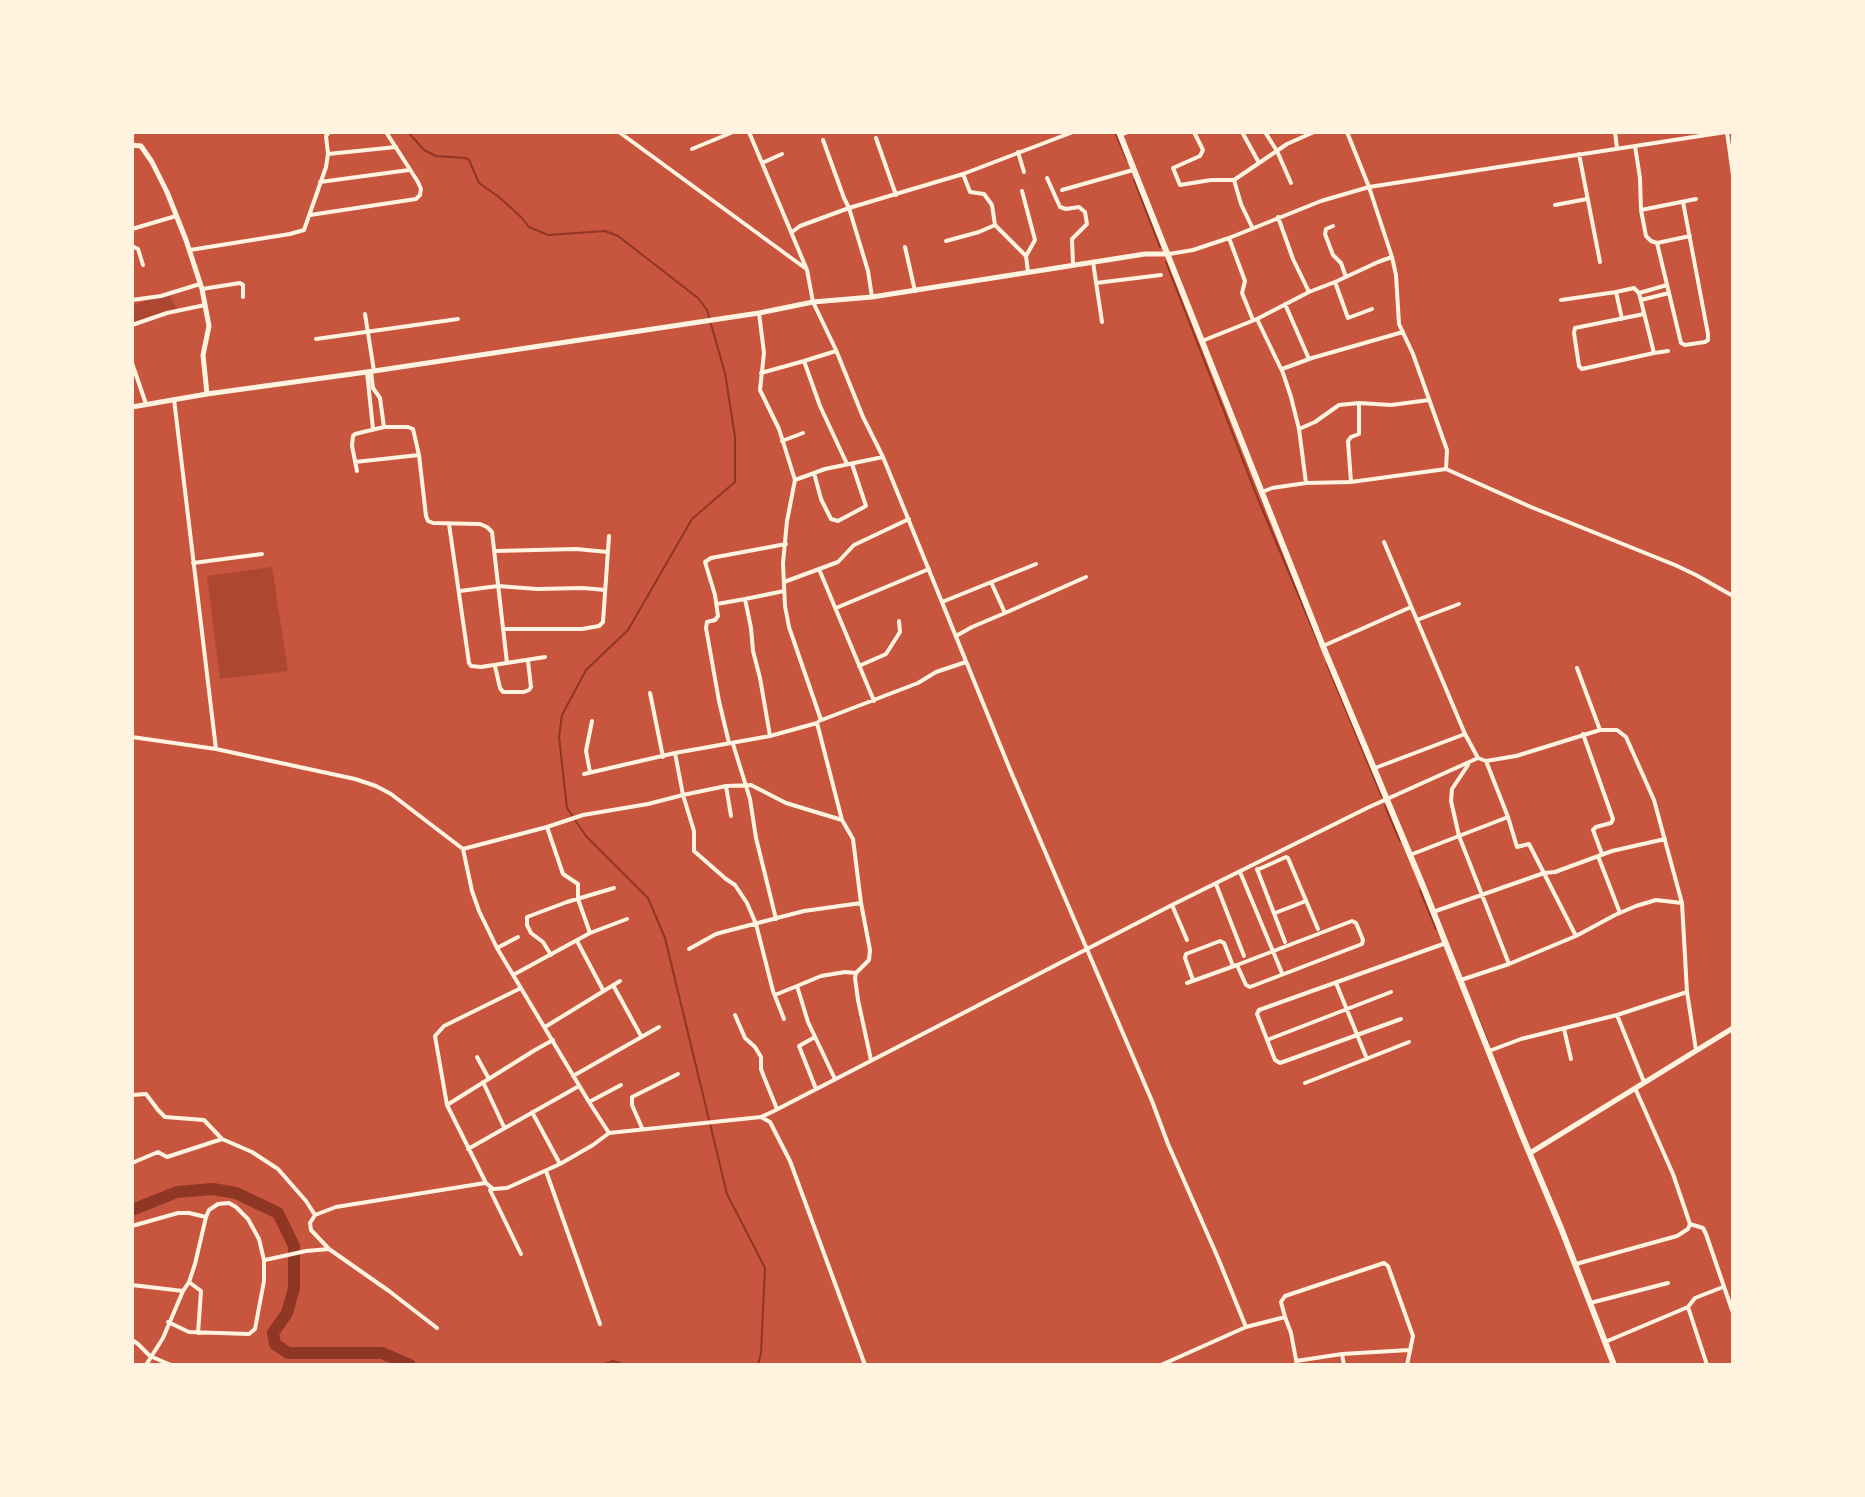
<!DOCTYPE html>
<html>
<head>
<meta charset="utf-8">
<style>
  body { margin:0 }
  #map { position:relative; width:1865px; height:1497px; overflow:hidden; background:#c8553d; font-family:Jost,sans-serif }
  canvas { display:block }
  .frame { position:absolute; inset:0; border:134px solid #fff3e0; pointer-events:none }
</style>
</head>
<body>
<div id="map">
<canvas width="1865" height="1497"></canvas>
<div class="frame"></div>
</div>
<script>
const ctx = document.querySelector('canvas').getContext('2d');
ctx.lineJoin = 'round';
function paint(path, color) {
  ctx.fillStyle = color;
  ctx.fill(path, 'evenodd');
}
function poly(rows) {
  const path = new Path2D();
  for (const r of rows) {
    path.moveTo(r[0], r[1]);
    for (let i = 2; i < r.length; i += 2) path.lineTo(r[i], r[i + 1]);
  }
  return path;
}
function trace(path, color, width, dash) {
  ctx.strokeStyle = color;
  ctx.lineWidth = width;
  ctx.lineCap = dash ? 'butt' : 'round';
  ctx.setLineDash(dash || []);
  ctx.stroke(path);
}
const green = poly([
  [169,294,177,309,134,323,133,305],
  [272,567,288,671,220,679,207,576]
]);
const stream = poly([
  [408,132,424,150,436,156,465,158,469,160,479,183,499,197,521,217,529,227,548,235,605,231,618,236,698,298,707,310,725,373,735,437,735,482,692,519,628,630,586,670,562,715,559,737,567,808,586,836,648,898,665,938,727,1194,765,1268,761,1353,758,1365],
  [1115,132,1127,160],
  [1134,180,1160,247],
  [1166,262,1258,499,1319,644],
  [1327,664,1382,797],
  [1385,806,1400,841],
  [1420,890,1436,929],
  [1476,1012,1489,1045],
  [602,1365,613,1361,625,1365]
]);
const river = poly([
  [132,1210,177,1192,213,1189,236,1193,278,1213,294,1246,294,1288,287,1313,273,1333,275,1344,288,1353,382,1353,410,1365]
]);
const minor = poly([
  [619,132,805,268],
  [749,132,807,270,813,302,836,350,863,417,883,457,1011,772,1152,1101,1168,1144,1218,1258,1246,1327,1285,1317,1291,1333,1297,1365],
  [1194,132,1203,150,1200,156,1173,168,1180,185,1211,180,1234,180,1287,144,1314,132],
  [1242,132,1258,161],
  [1265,132,1277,151,1291,183],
  [1615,132,1617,148],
  [1727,132,1733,175],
  [1120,135,1128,132],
  [876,138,896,195],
  [823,140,844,198,849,208,868,271,872,297],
  [1635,146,1640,178,1641,210,1696,199],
  [692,149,733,132],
  [1018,152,1024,172],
  [328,154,396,147],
  [1579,154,1600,262],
  [762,163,782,154],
  [963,174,970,192,984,194,992,205,995,225,1026,256,1028,272],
  [1047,178,1060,207,1066,209,1079,207,1085,212,1087,224,1072,239,1073,265],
  [1234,180,1241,204,1252,227],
  [320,182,409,170],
  [1062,190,1133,170],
  [1022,191,1035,240,1026,256],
  [1555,205,1587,199],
  [1641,210,1646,236,1651,241,1657,243,1681,343,1685,345,1705,342,1708,340,1708,334,1683,202],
  [310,215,416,199,420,195,421,189,418,182,386,132],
  [1278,217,1293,259,1309,292],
  [1333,226,1326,229,1325,234,1333,255,1341,263,1346,277],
  [132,229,176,216],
  [792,232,800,226,849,208,963,174,1073,132],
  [1229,238,1245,281,1242,293,1253,320],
  [946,241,979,232,995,225],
  [1657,243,1690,236],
  [132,246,138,249,143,265],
  [905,247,915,291],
  [190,250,290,234,304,230,326,167,328,154,326,136,329,132],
  [1169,254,1193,250,1229,238,1321,201,1369,187,1726,132],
  [1392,257,1396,275,1399,324,1413,354,1447,450,1446,469],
  [1093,262,1102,322],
  [1335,282,1348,318,1372,309],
  [1096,283,1161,275],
  [202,289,240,283,243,285,243,297],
  [1639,293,1667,285],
  [132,300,161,296,200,284],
  [1561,300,1616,292],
  [1641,300,1669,293],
  [1285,304,1309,359],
  [759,313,764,353,760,390,779,429,795,480],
  [365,314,374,371],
  [1644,314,1575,328,1574,333,1579,366,1582,369,1654,353],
  [1257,319,1283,373,1291,397,1299,429,1306,483],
  [1622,319,1616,292,1634,288,1639,293,1654,353,1668,351],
  [132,325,167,313,205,305],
  [316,339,458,319],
  [1202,341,1257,319,1309,292,1335,282,1378,262,1392,257,1369,187,1347,132],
  [804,361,836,351],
  [132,363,146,404],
  [1282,369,1312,358,1403,332],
  [367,372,373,429],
  [371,372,373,388,380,398,384,427],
  [761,373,804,361,820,406,847,464],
  [174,399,216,749],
  [1299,429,1315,422,1339,405,1359,403,1391,405,1429,400],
  [782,441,803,433],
  [355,462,419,455],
  [1446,469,1531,507,1675,565,1696,575,1733,596],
  [357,471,352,446,353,436,355,434,384,427,408,427,413,429,419,455,426,516,428,521,433,523,480,524,487,527,492,532,507,663],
  [814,473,821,499,831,519,838,521,866,506,852,464],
  [1351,482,1348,441,1351,437,1359,434,1359,403],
  [1262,492,1272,488,1306,483,1351,482,1446,469],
  [449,524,469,663,471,666,481,667,545,657],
  [1384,542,1465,734,1478,758,1486,761,1516,756,1600,730,1617,730,1626,737,1654,800,1682,903,1687,992,1696,1050],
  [495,551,576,549,608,552],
  [193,563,262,554],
  [819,569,874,701],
  [784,582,838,562,854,545,909,519],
  [991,582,1005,613,1086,577],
  [460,591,498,586,537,589,583,588,605,590],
  [942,602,1036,564],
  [717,604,745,599],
  [836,608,929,569],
  [1417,620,1459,604],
  [504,629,582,629,599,626,603,622,609,536],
  [956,636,972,627,1005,613],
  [1323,646,1411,607],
  [495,666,500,688,503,692,524,692,529,690,531,687,528,661],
  [859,666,886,654,900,632,899,621],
  [1577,668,1600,730],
  [650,693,663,757],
  [821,720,789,627,785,606,783,563,787,521,795,480,825,469,883,457],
  [819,721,918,683,936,672,966,662],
  [1583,734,1613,819,1611,823,1596,827,1593,830,1602,854],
  [770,736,760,678,753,651,751,628,745,599,784,591],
  [132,737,216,749,355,779,376,786,391,794,463,849,472,891,479,911,497,948,589,1102,609,1133,761,1117,772,1112,1172,905,1367,808,1478,758],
  [729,743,719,701,706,628,707,622,715,620,718,616,715,595,705,562,711,558,786,544],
  [733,744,750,799,756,838,776,919],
  [1486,761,1508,817],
  [1468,765,1452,789,1451,801,1459,836,1509,964],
  [1375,768,1465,734],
  [590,772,586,751,592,721],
  [584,774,675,753,770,736,817,723,842,820,853,839,861,903,870,950,869,960,856,973,855,978,858,1000,871,1060],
  [726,786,731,816],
  [547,827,563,874,578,884,578,899,590,933],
  [463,849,547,827,583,815,648,804,683,795,675,753],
  [1410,855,1508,817,1517,847,1529,844,1576,936],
  [1598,856,1620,913],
  [1257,869,1285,942],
  [1257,870,1286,857,1288,858,1318,929],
  [1240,872,1282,973],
  [1216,884,1244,956],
  [1172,905,1187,940],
  [1433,912,1544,873,1555,872,1612,851,1665,839],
  [1275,913,1306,901],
  [577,941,603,990],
  [497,948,518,937],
  [689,949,716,934,727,931,804,911,861,903],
  [551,955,543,942,531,933,527,925,527,917,567,902,614,888],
  [513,975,590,933,627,919],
  [1193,980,1185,958,1186,954,1220,941,1224,943,1233,966],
  [1461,980,1509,964,1576,936,1615,915,1636,906,1656,900,1682,903],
  [1187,983,1237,965,1246,985,1250,987,1362,944,1363,940,1356,923,1352,921,1237,965],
  [1336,983,1367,1059],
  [613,985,641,1036],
  [521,988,444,1026,435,1036,447,1105,486,1183,493,1189,507,1188,560,1164,593,1145,609,1133],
  [775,995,797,986],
  [735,1015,745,1038,755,1047,761,1057,761,1069,764,1077,777,1109],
  [1617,1015,1644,1082],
  [784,1019,773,991,756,924,747,903,735,885,726,879,694,851,694,831,683,795,726,786,751,785,786,803,842,820],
  [1401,1019,1280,1063,1275,1060,1257,1014,1259,1010,1446,943],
  [545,1027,620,981],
  [1564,1029,1571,1059],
  [815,1037,799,1046,816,1089],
  [1267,1040,1391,992],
  [1489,1051,1521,1039,1617,1015,1687,992],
  [477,1057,489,1079],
  [573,1076,659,1027],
  [835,1079,808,1022,797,986,821,976,845,972,856,973],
  [483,1082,504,1127],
  [1305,1083,1409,1042],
  [132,1095,146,1094,158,1110,165,1117,204,1120,222,1139,252,1152,278,1169,306,1201,315,1215],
  [589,1102,621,1085],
  [447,1105,535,1050,553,1040],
  [532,1112,560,1164],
  [761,1117,770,1122,790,1161,865,1365],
  [642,1128,632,1105,632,1097,678,1074],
  [468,1149,579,1086],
  [132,1163,158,1152,167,1157,222,1139],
  [546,1171,600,1324],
  [490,1190,521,1254],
  [1690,1224,1703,1228,1706,1234,1733,1313],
  [132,1226,178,1213,189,1213,206,1217,195,1264,189,1282,183,1291,163,1338,146,1365],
  [265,1260,306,1251,329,1249],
  [1576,1264,1677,1236,1688,1229,1690,1224,1673,1174,1635,1088],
  [189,1282,201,1291,198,1333],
  [132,1285,183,1291],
  [1590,1303,1668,1283],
  [1688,1307,1707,1365],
  [1285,1317,1281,1302,1285,1296,1384,1263,1388,1266,1413,1336,1407,1365],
  [168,1322,189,1332,249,1334,255,1329,264,1281,264,1260,259,1239,248,1219,236,1207,229,1203,218,1204,209,1210,206,1217],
  [437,1328,389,1291,329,1249,311,1230,310,1223,315,1215,336,1207,485,1183],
  [132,1340,138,1344,150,1356,171,1365],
  [1605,1342,1688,1307,1695,1298,1723,1287],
  [1342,1354,1344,1365],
  [1296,1361,1342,1354,1409,1350],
  [1161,1365,1246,1327]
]);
const tertiary = poly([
  [132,145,141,146,152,162,167,192,186,240,202,289,209,326,203,355,207,394],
  [132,407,207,394,374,371,759,313,813,302,872,297,1145,254,1169,254],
  [1530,1153,1733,1028]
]);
const secondary = poly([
  [1119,132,1322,644,1423,886,1521,1133,1561,1228,1614,1365]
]);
paint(green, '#ae4732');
trace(stream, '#8f3625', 2);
trace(river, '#8f3625', 12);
trace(minor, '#fff3e0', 4);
trace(tertiary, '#fff3e0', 5);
trace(secondary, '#fff3e0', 6);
</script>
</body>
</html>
